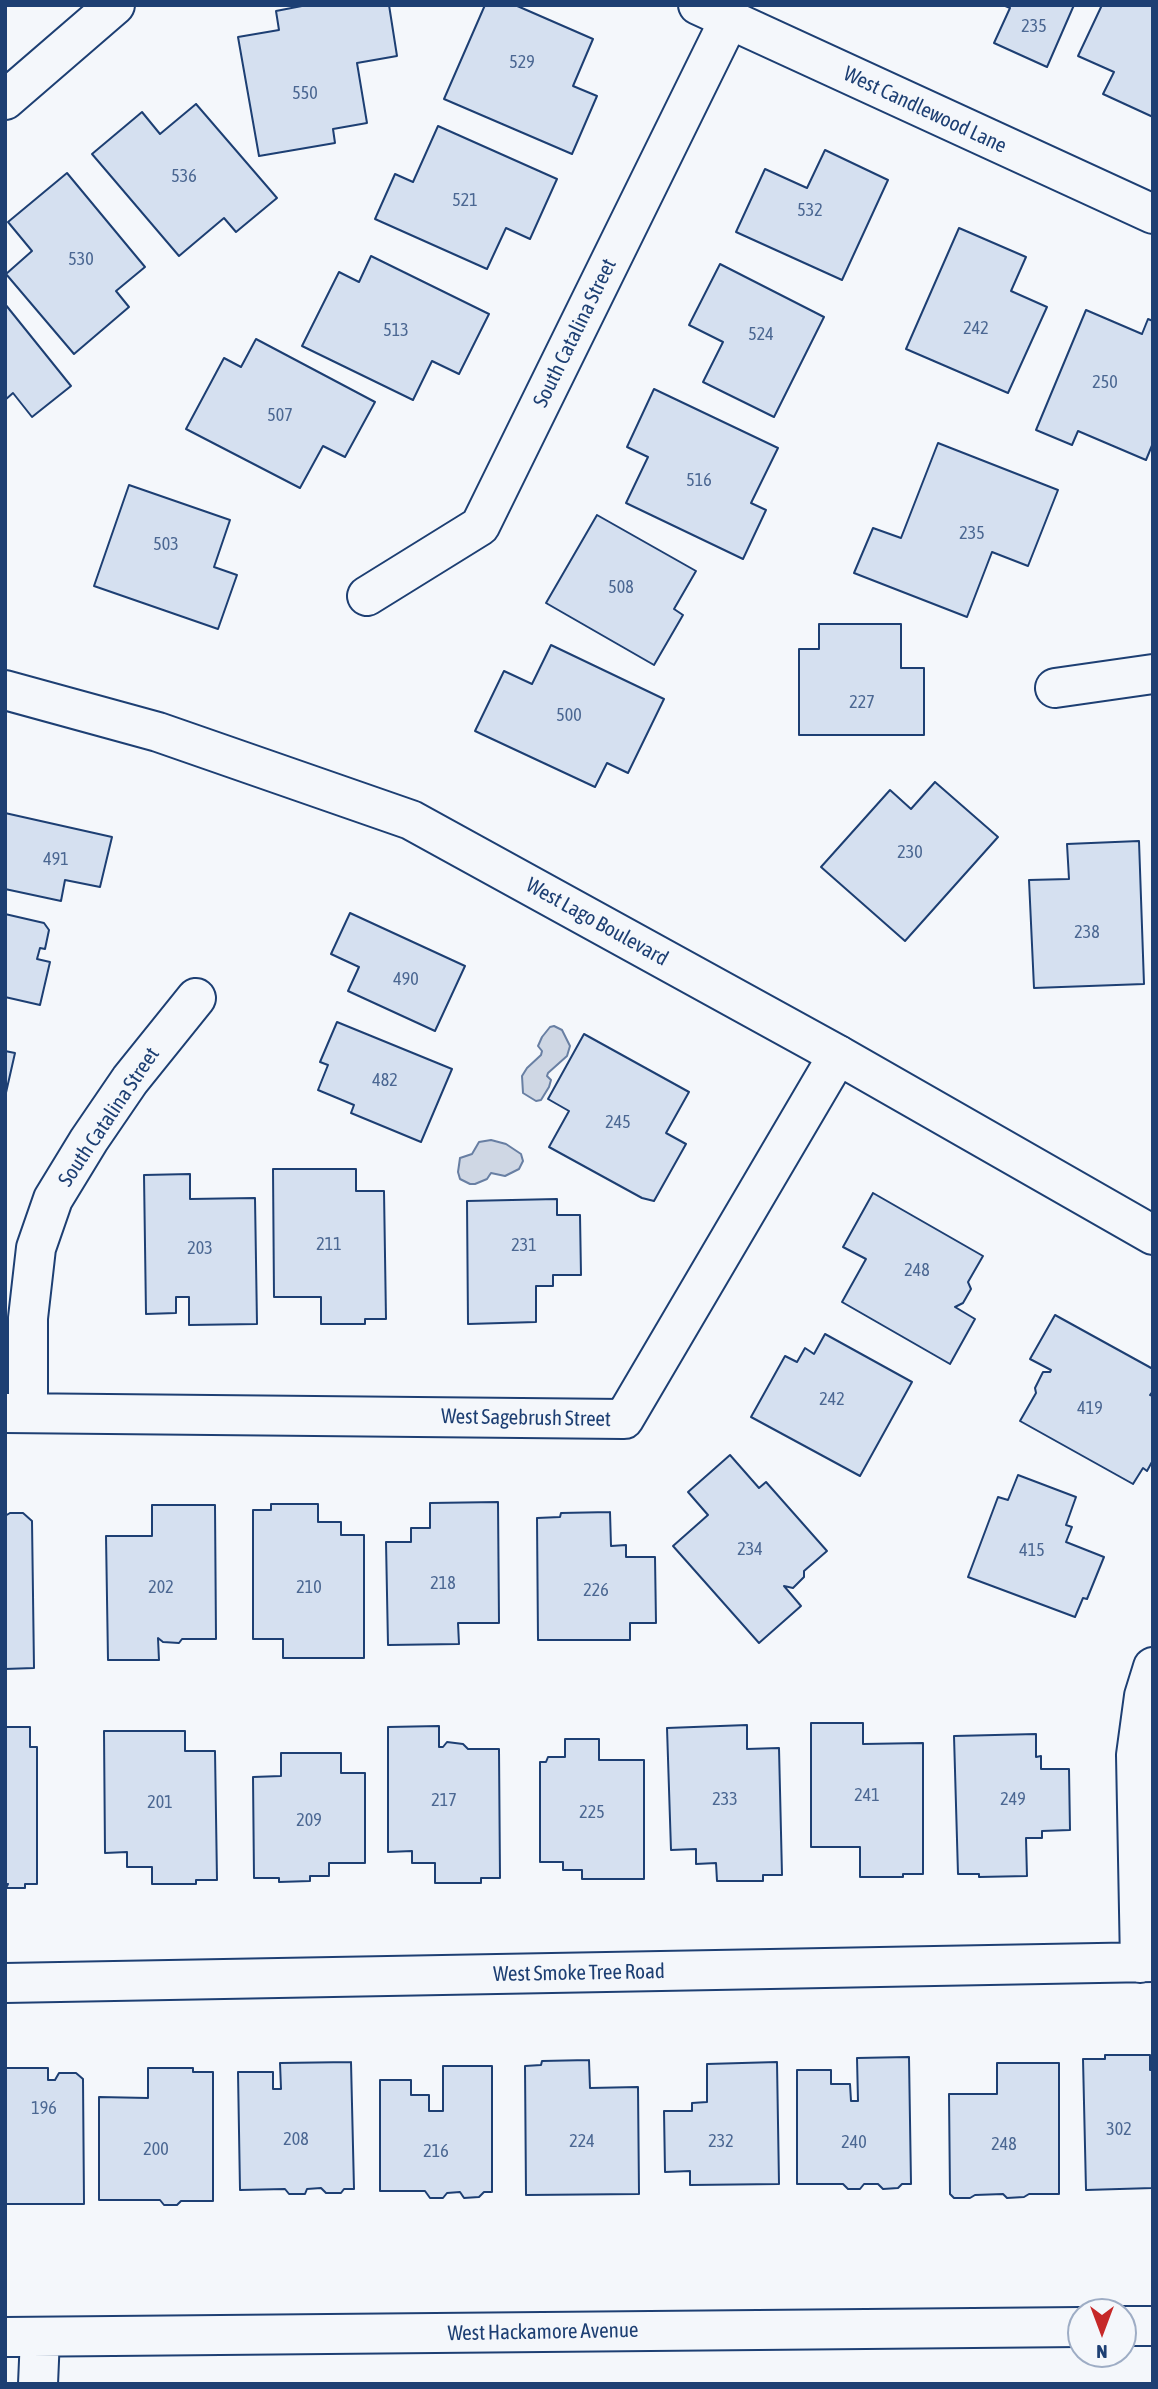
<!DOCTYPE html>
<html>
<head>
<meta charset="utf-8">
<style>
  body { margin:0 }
  #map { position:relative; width:1158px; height:2389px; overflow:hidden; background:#f4f7fb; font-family:"Asap Condensed",sans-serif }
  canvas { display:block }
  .frame { position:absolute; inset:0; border:7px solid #1d3f73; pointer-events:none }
  .north { position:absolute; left:1067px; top:2298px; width:70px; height:70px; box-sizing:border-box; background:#f4f7fb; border:2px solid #9eadc5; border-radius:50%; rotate:180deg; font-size:19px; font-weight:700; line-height:28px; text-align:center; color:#1d3f73 }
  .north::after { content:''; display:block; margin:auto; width:24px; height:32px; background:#c62828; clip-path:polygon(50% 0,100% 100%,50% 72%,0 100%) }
</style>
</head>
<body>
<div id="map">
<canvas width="1158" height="2389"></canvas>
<div class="frame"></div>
<div class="north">N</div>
</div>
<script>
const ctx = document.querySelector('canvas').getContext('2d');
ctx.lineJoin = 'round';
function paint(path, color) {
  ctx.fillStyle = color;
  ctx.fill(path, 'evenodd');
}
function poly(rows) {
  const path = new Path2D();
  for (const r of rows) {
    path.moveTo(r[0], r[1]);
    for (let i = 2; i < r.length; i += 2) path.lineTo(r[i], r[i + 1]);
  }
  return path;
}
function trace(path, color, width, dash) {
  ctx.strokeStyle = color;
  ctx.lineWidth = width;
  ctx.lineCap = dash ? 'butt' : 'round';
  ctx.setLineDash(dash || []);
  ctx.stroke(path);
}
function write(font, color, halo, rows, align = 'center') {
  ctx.font = font + ' "Asap Condensed",sans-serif';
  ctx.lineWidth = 5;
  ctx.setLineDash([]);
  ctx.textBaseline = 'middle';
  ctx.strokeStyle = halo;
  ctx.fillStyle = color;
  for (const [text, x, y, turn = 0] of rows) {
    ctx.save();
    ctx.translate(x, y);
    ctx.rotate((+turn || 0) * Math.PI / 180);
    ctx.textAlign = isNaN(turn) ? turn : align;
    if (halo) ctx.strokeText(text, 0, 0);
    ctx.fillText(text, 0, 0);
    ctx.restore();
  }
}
const water = poly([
  [554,1026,562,1030,570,1046,567,1056,548,1073,547,1076,551,1080,549,1087,541,1100,536,1101,523,1093,522,1076,527,1068,541,1055,542,1051,538,1046,542,1037,550,1027,554,1026],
  [491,1140,506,1144,521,1154,523,1161,519,1169,505,1176,491,1173,487,1179,475,1184,470,1184,460,1179,458,1172,460,1158,472,1154,479,1142,491,1140]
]);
const building = poly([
  [307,5,389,5,397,56,357,63,367,123,333,129,335,143,259,156,238,37,279,30,276,11,307,5],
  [485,5,515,5,593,39,573,86,597,96,572,154,444,99,485,5],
  [1003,5,1074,5,1047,67,994,43,1010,8,1003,5],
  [1102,5,1153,5,1153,117,1103,94,1114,72,1078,56,1102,5],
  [196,104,277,198,236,232,224,218,179,256,92,154,142,112,160,134,196,104],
  [438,126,557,179,530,239,506,228,487,269,375,219,395,174,413,182,438,126],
  [825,150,888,180,842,280,736,232,765,169,807,188,825,150],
  [67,173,145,267,116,291,129,307,74,354,6,274,32,251,8,222,67,173],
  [959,228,1026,257,1011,291,1047,307,1008,393,906,349,959,228],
  [371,256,489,314,459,374,432,361,413,400,302,346,339,272,359,282,371,256],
  [720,264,824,317,774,417,703,382,723,342,689,325,720,264],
  [5,304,71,386,32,417,13,393,5,400,5,304],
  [1086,310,1142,334,1148,319,1153,321,1153,443,1146,460,1078,431,1072,445,1036,430,1086,310],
  [256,339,375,402,345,457,323,446,300,488,186,429,224,358,241,367,256,339],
  [654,389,778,448,751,503,766,510,743,559,626,503,648,457,627,447,654,389],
  [938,443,1058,490,1028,566,992,552,967,617,854,573,873,528,901,538,938,443],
  [129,485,230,520,214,567,237,575,218,629,94,586,129,485],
  [597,515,696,571,674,609,683,615,654,665,546,603,597,515],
  [819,624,901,624,901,668,924,668,924,735,799,735,799,649,819,649,819,624],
  [551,645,664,699,628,773,607,763,595,787,475,731,504,671,532,684,551,645],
  [935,782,998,837,905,941,821,867,890,790,911,809,935,782],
  [5,813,112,837,100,887,65,880,61,901,5,889,5,813],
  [1139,841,1144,984,1034,988,1029,880,1069,879,1067,844,1139,841],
  [350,913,465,966,435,1031,348,991,359,967,331,954,350,913],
  [5,914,44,923,49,930,45,949,40,948,37,959,50,962,40,1005,5,997,5,914],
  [337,1022,452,1069,421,1142,351,1113,354,1105,318,1090,328,1065,320,1062,337,1022],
  [584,1034,689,1092,666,1133,686,1144,654,1201,642,1198,549,1147,569,1111,548,1099,584,1034],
  [5,1051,15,1053,5,1097,5,1051],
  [273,1169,356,1169,356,1191,384,1191,386,1319,365,1319,365,1324,321,1324,321,1297,274,1297,273,1169],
  [190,1174,190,1199,255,1198,257,1324,189,1325,189,1297,176,1297,176,1313,146,1314,144,1175,190,1174],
  [873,1193,983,1256,968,1282,971,1289,963,1303,955,1307,975,1319,950,1364,842,1302,866,1259,843,1247,873,1193],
  [557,1199,557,1215,580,1215,581,1275,553,1275,553,1286,536,1286,536,1322,468,1324,467,1201,557,1199],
  [1055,1315,1153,1369,1153,1391,1150,1395,1153,1396,1153,1460,1147,1471,1143,1468,1133,1484,1020,1421,1036,1393,1035,1388,1043,1372,1050,1372,1051,1370,1030,1359,1055,1315],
  [825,1334,912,1382,860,1476,751,1417,785,1356,797,1362,805,1348,814,1354,825,1334],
  [730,1455,759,1488,766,1482,827,1551,804,1571,804,1577,793,1588,784,1586,801,1606,759,1643,673,1546,708,1515,688,1492,730,1455],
  [1018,1475,1076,1497,1066,1525,1072,1527,1066,1542,1104,1557,1087,1599,1083,1598,1075,1617,968,1577,998,1497,1008,1500,1018,1475],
  [498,1502,499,1623,458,1623,459,1644,388,1645,386,1542,411,1542,411,1528,430,1528,430,1503,498,1502],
  [271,1504,318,1504,318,1522,341,1522,341,1535,364,1535,364,1658,283,1658,283,1639,253,1639,253,1510,271,1510,271,1504],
  [152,1505,215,1505,216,1639,182,1639,179,1643,163,1642,158,1638,159,1660,108,1660,106,1536,152,1536,152,1505],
  [610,1512,611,1546,626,1545,626,1557,655,1557,656,1623,630,1623,630,1640,538,1640,537,1518,560,1517,561,1513,610,1512],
  [10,1513,23,1513,32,1521,34,1668,5,1669,5,1516,10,1513],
  [811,1723,863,1723,863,1744,923,1743,923,1874,903,1874,903,1877,860,1877,860,1847,811,1847,811,1723],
  [747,1725,747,1749,779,1748,782,1875,763,1875,763,1881,717,1881,716,1863,696,1864,696,1849,671,1850,667,1728,747,1725],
  [439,1726,439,1747,443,1747,447,1742,463,1744,468,1749,499,1749,500,1878,481,1878,481,1883,435,1883,435,1863,412,1863,412,1851,388,1852,388,1727,439,1726],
  [5,1727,30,1727,30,1747,37,1747,37,1884,25,1884,25,1888,6,1888,8,1884,5,1884,5,1727],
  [104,1731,185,1731,185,1751,215,1751,217,1880,196,1880,196,1884,152,1884,152,1867,127,1867,127,1852,105,1853,104,1731],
  [1036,1734,1036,1757,1041,1756,1041,1769,1069,1769,1070,1830,1042,1831,1042,1838,1026,1838,1027,1876,979,1877,979,1874,958,1874,954,1736,1036,1734],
  [565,1739,599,1739,599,1760,644,1760,644,1879,582,1879,582,1870,563,1870,563,1862,540,1862,540,1762,546,1762,548,1757,565,1757,565,1739],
  [281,1753,341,1753,341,1773,365,1773,365,1863,329,1863,329,1876,310,1876,310,1881,279,1882,279,1878,254,1878,253,1777,281,1776,281,1753],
  [1105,2055,1150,2055,1150,2070,1153,2070,1153,2188,1086,2190,1083,2059,1105,2059,1105,2055],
  [909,2057,911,2184,902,2184,898,2188,883,2189,878,2184,864,2184,860,2189,848,2189,843,2184,797,2184,797,2070,831,2070,831,2084,850,2084,851,2101,858,2101,857,2058,909,2057],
  [589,2060,590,2088,638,2087,639,2194,526,2195,525,2066,541,2065,542,2061,589,2060],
  [351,2062,354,2189,344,2189,341,2193,326,2193,321,2188,307,2189,305,2194,289,2194,285,2189,240,2190,238,2072,273,2072,273,2089,281,2089,280,2063,351,2062],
  [777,2062,779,2184,690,2185,690,2171,665,2172,664,2111,692,2111,692,2103,707,2102,707,2064,777,2062],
  [997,2063,1059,2063,1059,2194,1029,2194,1024,2197,1007,2198,1003,2194,975,2195,970,2198,954,2198,950,2194,949,2094,997,2094,997,2063],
  [443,2066,492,2066,492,2192,484,2192,479,2197,464,2198,460,2192,447,2193,443,2198,430,2198,425,2191,380,2191,380,2080,411,2080,411,2095,429,2095,429,2111,443,2111,443,2066],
  [5,2068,48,2068,48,2080,55,2080,59,2073,76,2073,83,2079,84,2204,6,2204,5,2068],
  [148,2068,193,2068,193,2072,213,2072,213,2201,181,2201,177,2205,164,2205,160,2200,99,2200,99,2097,148,2098,148,2068]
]);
const minor = poly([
  [698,5,1153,214],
  [5,100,115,5],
  [367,596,480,526,729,20],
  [1055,688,1153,674],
  [5,1413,624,1419,838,1055],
  [28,1413,28,1318,36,1248,53,1199,89,1140,130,1080,196,998],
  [1140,1963,1136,1755,1144,1696,1153,1667],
  [5,1983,1153,1962],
  [1123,2326,1153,2326],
  [5,2337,1081,2327],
  [38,2384,40,2337]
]);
const tertiary = poly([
  [5,690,158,732,411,820,838,1055,1153,1235]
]);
const numberNames = [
  ["235",1034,26],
  ["529",522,62],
  ["550",305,93],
  ["536",184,176],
  ["521",465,200],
  ["532",810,210],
  ["530",81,259],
  ["242",976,328],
  ["513",396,330],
  ["524",761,334],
  ["250",1105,382],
  ["507",280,415],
  ["516",699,480],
  ["235",972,533],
  ["503",166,544],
  ["508",621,587],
  ["227",862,702],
  ["500",569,715],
  ["230",910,852],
  ["491",56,859],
  ["238",1087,932],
  ["490",406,979],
  ["482",385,1080],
  ["245",618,1122],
  ["211",329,1244],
  ["231",524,1245],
  ["203",200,1248],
  ["248",917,1270],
  ["242",832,1399],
  ["419",1090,1408],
  ["234",750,1549],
  ["415",1032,1550],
  ["218",443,1583],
  ["202",161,1587],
  ["210",309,1587],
  ["226",596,1590],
  ["241",867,1795],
  ["233",725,1799],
  ["249",1013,1799],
  ["217",444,1800],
  ["201",160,1802],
  ["225",592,1812],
  ["209",309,1820],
  ["196",44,2108],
  ["302",1119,2129],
  ["208",296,2139],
  ["224",582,2141],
  ["232",721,2141],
  ["240",854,2142],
  ["248",1004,2144],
  ["200",156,2149],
  ["216",436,2151]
];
const streetNames = [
  ["West Candlewood Lane",925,110,25],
  ["South Catalina Street",575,333,-64],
  ["West Lago Boulevard",597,922,29],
  ["South Catalina Street",109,1117,-56],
  ["West Sagebrush Street",526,1418,1],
  ["West Smoke Tree Road",579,1973,-1],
  ["West Hackamore Avenue",543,2332,-1]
];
paint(water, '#cfd7e4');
trace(water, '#687fa3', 2);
paint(building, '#d5e0f0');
trace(building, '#1d3f73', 2);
trace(minor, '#1d3f73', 42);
trace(tertiary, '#1d3f73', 42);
trace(minor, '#f4f7fb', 38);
trace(tertiary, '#f4f7fb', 38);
write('18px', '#4b6792', null, numberNames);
write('21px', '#1d3f73', '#f4f7fb', streetNames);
</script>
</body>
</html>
